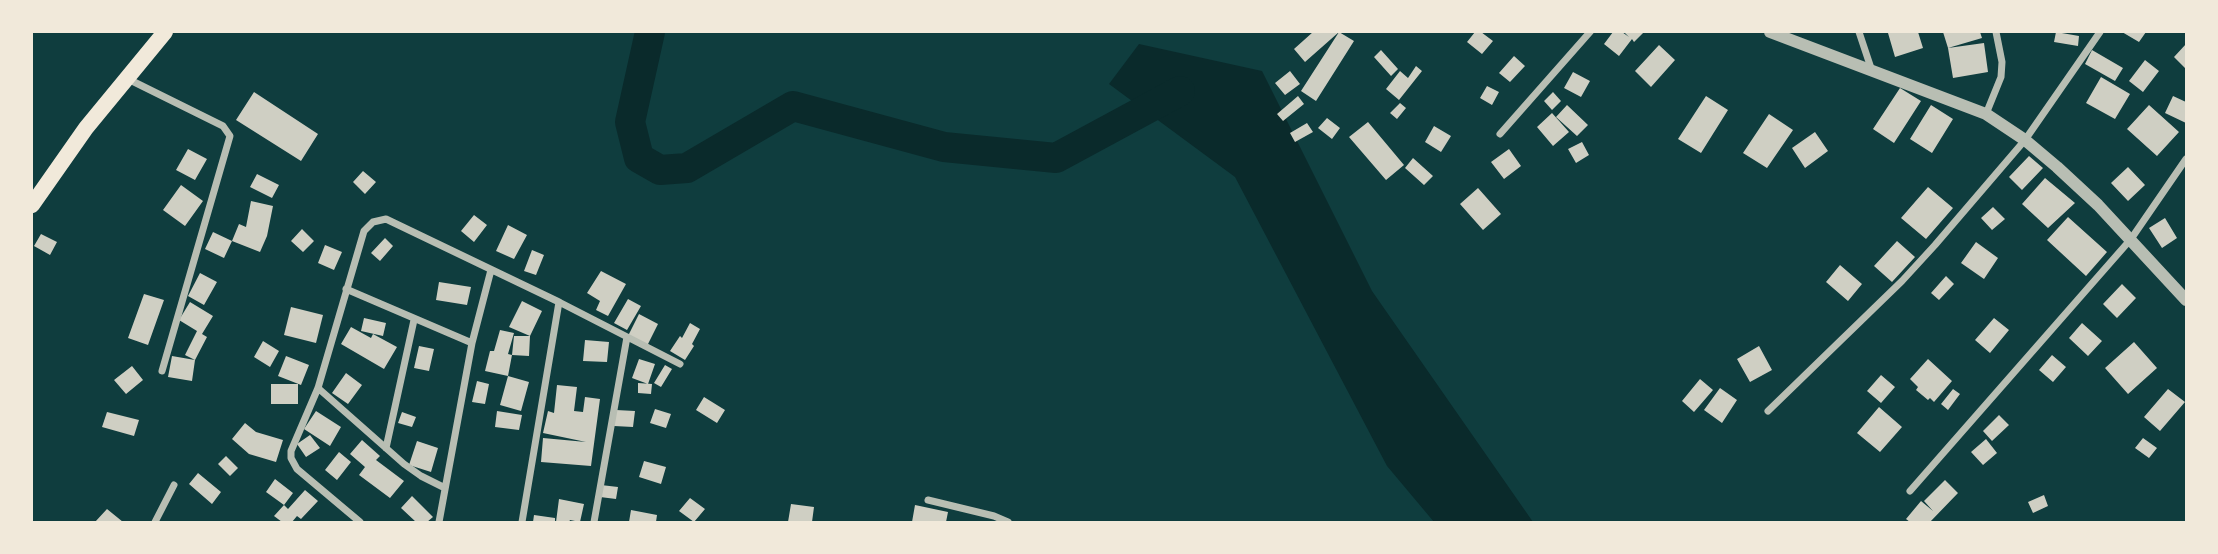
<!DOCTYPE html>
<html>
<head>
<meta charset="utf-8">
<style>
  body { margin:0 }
  #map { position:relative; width:2218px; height:554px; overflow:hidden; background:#0f3d3e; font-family:Raleway,sans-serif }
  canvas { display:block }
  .frame { position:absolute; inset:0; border:33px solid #f1e9da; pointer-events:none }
</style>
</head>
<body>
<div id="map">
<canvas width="2218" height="554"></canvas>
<div class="frame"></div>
</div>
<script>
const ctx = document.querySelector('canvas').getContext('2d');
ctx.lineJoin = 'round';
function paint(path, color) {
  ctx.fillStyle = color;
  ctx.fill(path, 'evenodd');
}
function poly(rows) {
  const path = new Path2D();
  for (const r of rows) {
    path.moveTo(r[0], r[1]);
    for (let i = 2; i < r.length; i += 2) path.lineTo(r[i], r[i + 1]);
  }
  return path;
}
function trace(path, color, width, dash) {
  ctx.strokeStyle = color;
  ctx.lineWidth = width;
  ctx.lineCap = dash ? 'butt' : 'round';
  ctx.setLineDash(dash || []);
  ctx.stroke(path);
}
const water = poly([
  [1139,44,1262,71,1372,291,1533,522,1434,522,1387,466,1235,177,1109,84]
]);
const river = poly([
  [650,32,630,122,639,158,660,170,687,168,793,106,944,147,1056,158,1180,91]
]);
const building = poly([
  [1313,32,1339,32,1354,41,1316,101,1301,91,1339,32,1305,62,1294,49],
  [1475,32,1481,32,1493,41,1482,54,1467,42],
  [1613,32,1622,32,1629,37,1624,32,1644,32,1634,42,1632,39,1619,56,1604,44],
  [1893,32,1918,32,1923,48,1895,57,1888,33],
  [1943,32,1980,32,1982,38,1948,48],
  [2056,32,2079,36,2078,46,2054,42],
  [2122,32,2146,32,2139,42],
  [1984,43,1988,72,1953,78,1948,48],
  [2186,44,2186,69,2174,57],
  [1659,45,1675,60,1651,87,1635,71],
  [1381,50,1398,69,1391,76,1374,57],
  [2092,50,2123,68,2115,81,2085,64],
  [1514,56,1525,66,1510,82,1499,73],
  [2145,60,2159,71,2143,92,2129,81],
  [1416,66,1422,71,1399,100,1386,89,1400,71,1408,78],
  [1290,71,1300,84,1285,95,1275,83],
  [1573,72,1590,81,1581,97,1564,88],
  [2101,77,2130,94,2115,119,2086,103],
  [1487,86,1499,92,1492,105,1480,98],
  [1900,88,1921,101,1894,143,1873,129],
  [254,92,318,134,301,161,236,120],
  [1553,92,1561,101,1552,110,1544,101],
  [1298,96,1304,104,1283,121,1277,114],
  [1706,96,1728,110,1701,153,1678,139],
  [2173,96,2186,102,2186,123,2165,113],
  [1400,103,1406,108,1397,119,1390,113],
  [1567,105,1588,125,1577,136,1556,117],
  [1931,105,1953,119,1932,153,1910,139],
  [2149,105,2179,132,2157,156,2127,129],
  [1552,113,1569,132,1553,146,1537,127],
  [1769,114,1793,130,1767,168,1743,153],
  [1327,118,1340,128,1332,139,1318,128],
  [1368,122,1404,165,1386,180,1349,137],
  [1307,123,1313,132,1295,142,1290,133],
  [1434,126,1451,136,1441,152,1425,142],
  [1815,132,1828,151,1805,168,1792,148],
  [1582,142,1589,155,1576,163,1568,149],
  [188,149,207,159,195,180,176,170],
  [1509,149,1521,166,1504,179,1491,162],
  [2029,156,2043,168,2022,190,2009,177],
  [1413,158,1433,176,1424,185,1405,168],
  [2128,167,2145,185,2128,201,2111,183],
  [363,171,376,182,365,194,353,182],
  [257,174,279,185,272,198,250,187],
  [2045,178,2075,203,2048,228,2022,204],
  [181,185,203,201,185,226,163,210],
  [1928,187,1953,208,1926,239,1901,218],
  [1478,188,1501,214,1483,230,1460,204],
  [251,201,273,206,267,236,260,252,232,241,224,258,205,249,213,232,232,241,239,224,246,227],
  [1993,207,2005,219,1992,230,1981,218],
  [474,215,487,225,474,242,461,231],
  [2068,217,2107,252,2086,276,2047,240],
  [2165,218,2177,238,2162,248,2149,228],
  [508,225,527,235,514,259,496,251],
  [302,229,314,241,303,252,291,241],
  [41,234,57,242,50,255,34,246],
  [385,238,393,246,380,261,371,253],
  [1897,241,1915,257,1892,282,1874,266],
  [1976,242,1998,258,1984,279,1961,263],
  [325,245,342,252,334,270,318,263],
  [532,250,544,255,536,275,524,271],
  [1840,265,1862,284,1848,301,1826,282],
  [601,271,626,284,608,316,596,310,600,301,587,293],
  [200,273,217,282,204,305,188,296],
  [1946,276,1954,284,1939,300,1931,293],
  [439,282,471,287,467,305,436,300],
  [2122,284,2136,298,2117,318,2103,304],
  [144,294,164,300,148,345,128,338],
  [628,299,641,306,627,330,614,323],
  [522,301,542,311,530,336,509,327],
  [190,302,213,316,202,334,207,337,195,360,192,381,168,377,172,356,195,360,185,355,197,331,179,320],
  [291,307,323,315,316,343,284,335],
  [639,314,658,324,647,346,628,336],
  [364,318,386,323,383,336,361,331],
  [1994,318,2009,330,1990,353,1975,340],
  [690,323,700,329,692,344,694,346,685,360,670,351,680,336,682,338],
  [2082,323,2102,341,2088,356,2069,338],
  [351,327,371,338,373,334,397,347,384,369,341,344],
  [500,330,514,333,508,354,512,355,508,376,485,371,490,351,494,351],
  [514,336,530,336,529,356,512,355],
  [585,340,609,342,607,362,583,361],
  [263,341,279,351,270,367,254,357],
  [2134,342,2157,368,2128,394,2105,368],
  [419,346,434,349,429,371,414,368],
  [1759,346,1772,370,1750,382,1737,359],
  [2052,355,2066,367,2053,382,2039,370],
  [286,356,309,365,301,385,278,376],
  [639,359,655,364,648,384,632,378],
  [1928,359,1952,381,1934,402,1930,398,1928,400,1916,390,1918,387,1910,379],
  [665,365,672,369,661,387,654,383],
  [132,366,143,380,126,394,114,380],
  [346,373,362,385,348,404,332,393],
  [1881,375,1895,387,1881,403,1867,391],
  [508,376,529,382,521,411,500,405],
  [1700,379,1713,390,1694,412,1682,401],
  [477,381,489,384,485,404,472,402],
  [638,383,652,384,651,394,638,393],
  [271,384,298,384,298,404,271,404],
  [557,385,577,387,574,411,583,412,585,397,600,399,591,466,541,462,543,438,586,442,543,433,548,411,554,413],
  [1720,388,1737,400,1722,423,1704,410],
  [1953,389,1960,394,1948,410,1941,404],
  [2168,389,2185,402,2160,431,2144,417],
  [704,397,725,410,717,423,696,410],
  [1879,407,1902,427,1880,452,1857,433],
  [655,409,671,414,666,428,650,423],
  [616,410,635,411,633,427,614,426],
  [316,411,341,427,330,446,304,429],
  [497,411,522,415,519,430,495,427],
  [107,412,139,420,134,436,102,427],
  [402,412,416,417,412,427,398,423],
  [1999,415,2009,425,1992,441,1983,431],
  [245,423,256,432,283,440,276,462,249,454,232,439],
  [310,435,320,448,306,457,297,444],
  [2143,438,2157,448,2149,458,2135,448],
  [1986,439,1997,453,1983,465,1971,452],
  [362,440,380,456,376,460,404,481,390,498,359,475,365,467,350,454],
  [417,441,438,448,431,472,409,465],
  [339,452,351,462,337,480,325,470],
  [226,456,238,468,230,476,218,464],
  [644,461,666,467,661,484,639,477],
  [198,473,221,492,212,504,189,484],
  [275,479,293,493,284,505,266,492],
  [1945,480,1958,493,1930,522,1910,522,1906,519,1921,501,1933,511,1924,501],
  [601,485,618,487,616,499,600,497],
  [305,490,318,501,301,519,297,516,292,522,282,522,274,516,284,505,288,509],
  [2044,495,2048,506,2033,513,2028,502],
  [412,496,433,517,427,522,416,522,401,508],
  [690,498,705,509,694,522,679,511],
  [559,499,584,504,580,522,570,520,569,522,556,522],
  [791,504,814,507,812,522,788,522],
  [915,505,948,512,946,522,912,522],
  [107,509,123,522,95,522],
  [631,510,657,515,656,522,629,522],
  [534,515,555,518,555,522,533,522]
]);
const minor = poly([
  [1859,32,1872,71],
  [128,79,223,126,230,136,162,371],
  [1986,114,2001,77,2002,62,1996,32],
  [1500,134,1590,32],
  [346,289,472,343],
  [318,388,404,464,421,476,445,488],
  [1768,411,1902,281,1935,245,2025,140,2100,32],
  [386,448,414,320],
  [1910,491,2131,239,2186,159],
  [928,500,994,516,1008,522],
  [155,522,174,485],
  [360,522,297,469,291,458,291,451,318,388,364,231,373,222,386,219,559,302,680,364],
  [439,522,472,343,491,270],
  [522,522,559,302],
  [594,522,627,337]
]);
const tertiary = poly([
  [1770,32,1986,114,2025,140,2057,167,2098,205,2186,300]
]);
const primary = poly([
  [32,205,86,128,165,32]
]);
paint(water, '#0a2a2b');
trace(river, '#0a2a2b', 30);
paint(building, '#cfcfc3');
trace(minor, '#b8beb3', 7);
trace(tertiary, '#b8beb3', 12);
trace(primary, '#f1e9da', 16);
</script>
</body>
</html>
